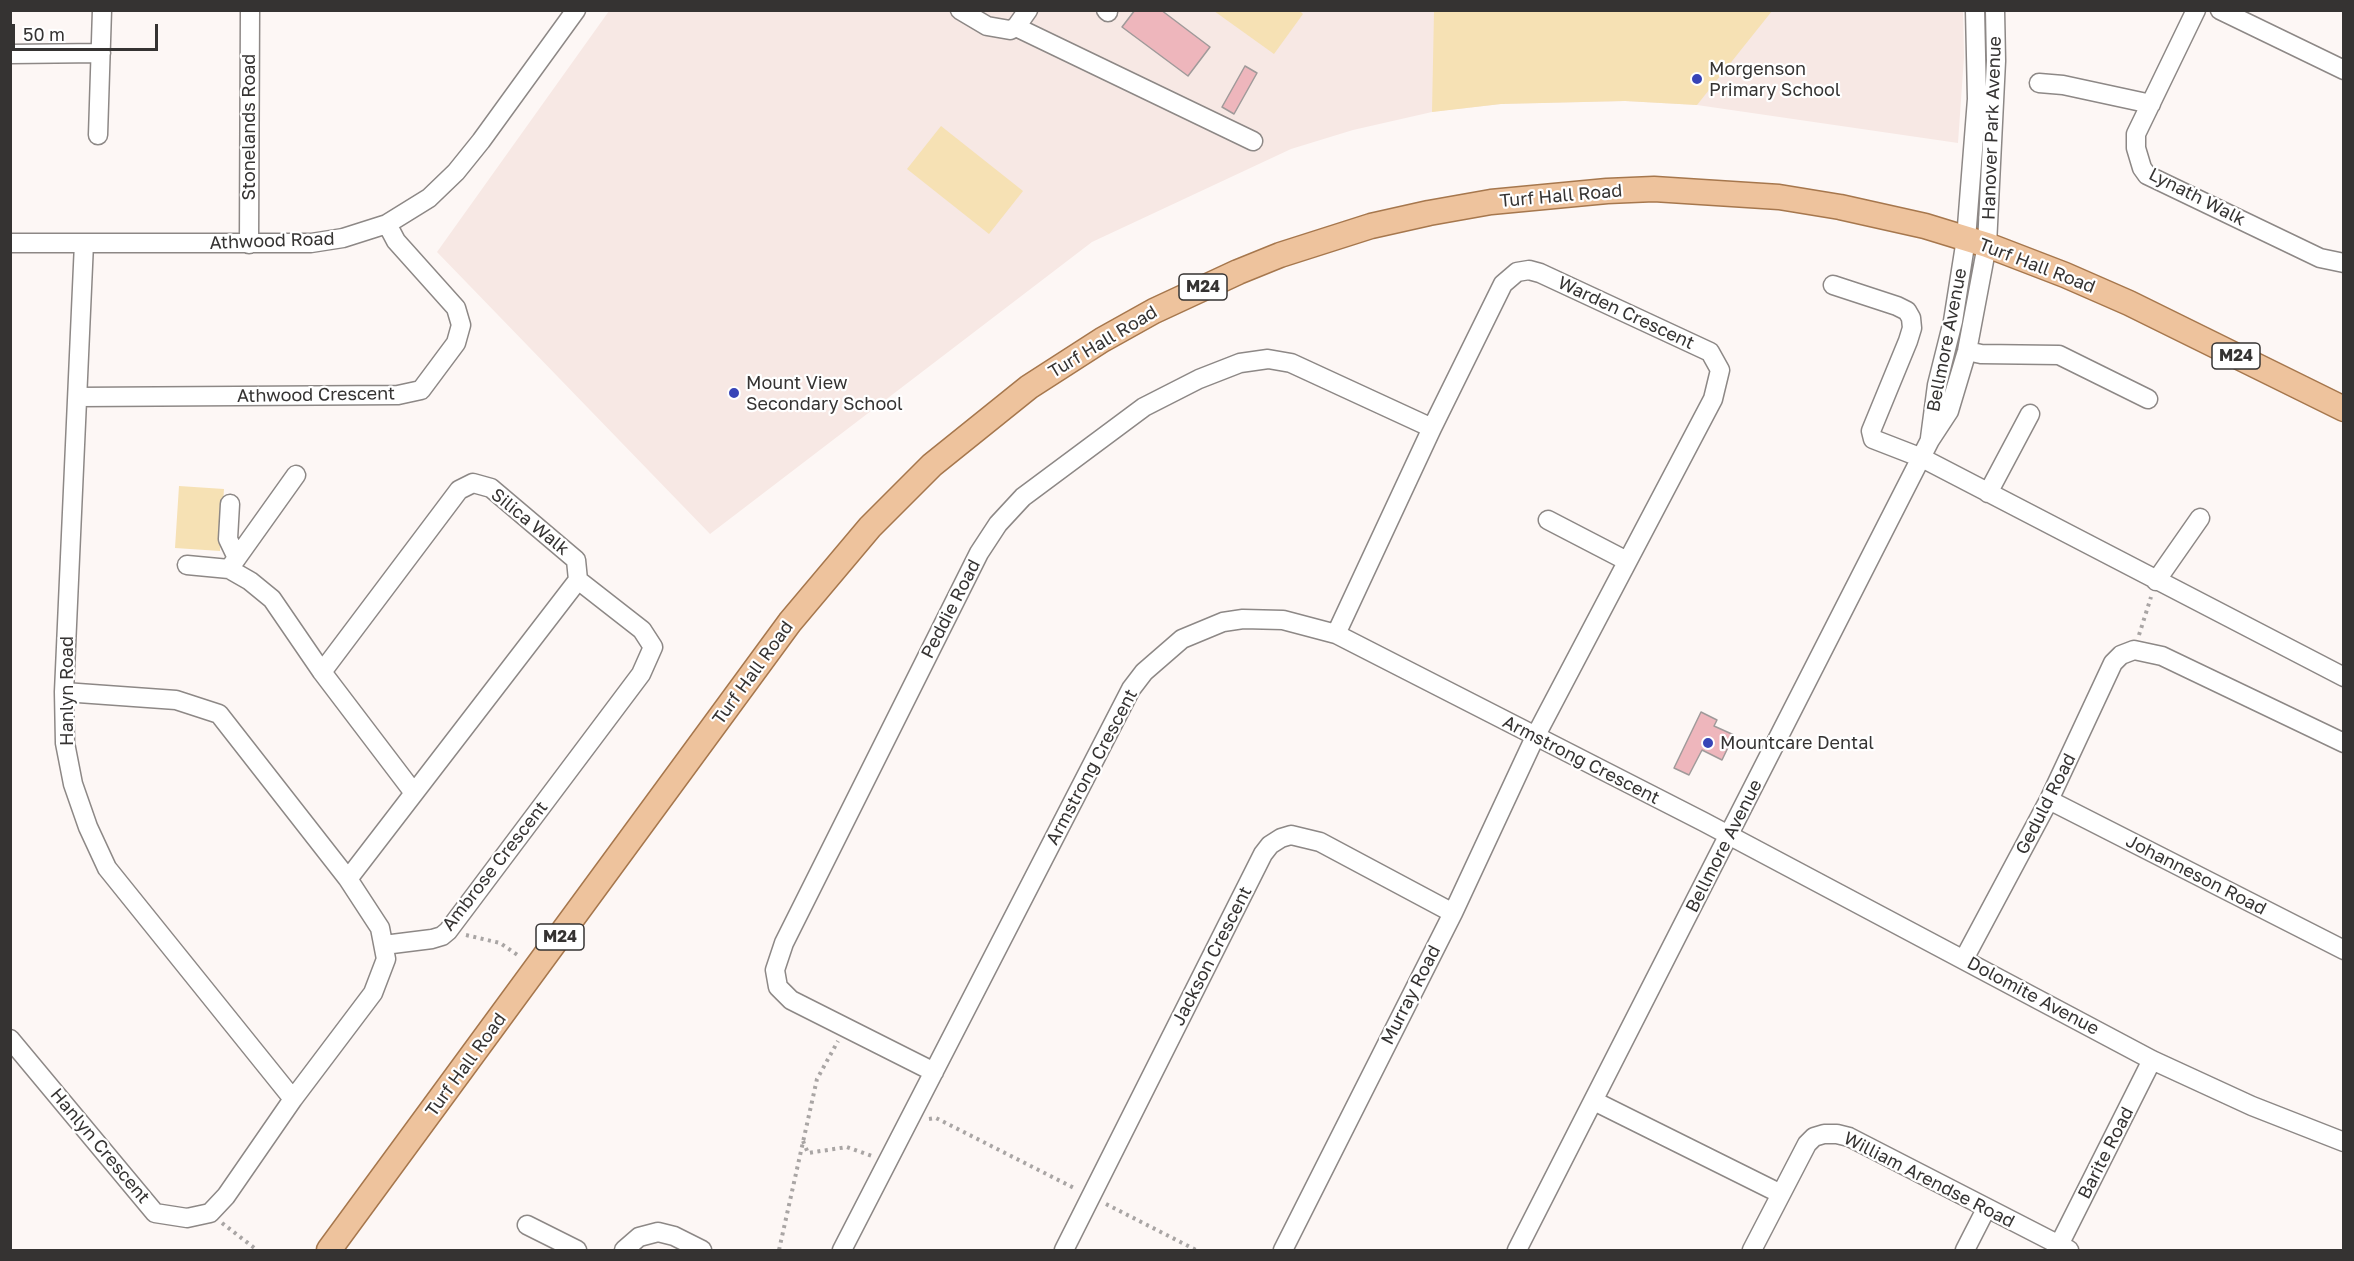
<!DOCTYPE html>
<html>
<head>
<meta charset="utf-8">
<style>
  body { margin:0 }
  #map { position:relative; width:2354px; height:1261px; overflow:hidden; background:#fdf7f5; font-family:"Golos Text",sans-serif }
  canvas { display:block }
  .frame { position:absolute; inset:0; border:12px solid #353332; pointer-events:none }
  .scale { position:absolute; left:12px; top:24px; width:146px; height:27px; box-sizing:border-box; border:3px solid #353332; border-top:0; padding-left:8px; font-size:18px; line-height:21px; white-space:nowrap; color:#353332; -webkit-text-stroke:4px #fff; paint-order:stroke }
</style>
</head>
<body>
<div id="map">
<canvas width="2354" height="1261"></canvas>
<div class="frame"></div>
<div class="scale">50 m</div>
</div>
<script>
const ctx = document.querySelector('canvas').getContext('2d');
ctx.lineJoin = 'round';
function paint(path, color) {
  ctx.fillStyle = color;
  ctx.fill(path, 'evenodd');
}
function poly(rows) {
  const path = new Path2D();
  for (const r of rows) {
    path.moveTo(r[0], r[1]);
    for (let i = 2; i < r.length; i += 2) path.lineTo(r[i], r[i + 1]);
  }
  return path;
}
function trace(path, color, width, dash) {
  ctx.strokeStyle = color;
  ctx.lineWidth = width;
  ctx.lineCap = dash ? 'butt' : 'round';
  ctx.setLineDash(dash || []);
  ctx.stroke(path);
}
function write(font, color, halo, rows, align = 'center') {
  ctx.font = font + ' "Golos Text",sans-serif';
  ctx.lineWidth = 4.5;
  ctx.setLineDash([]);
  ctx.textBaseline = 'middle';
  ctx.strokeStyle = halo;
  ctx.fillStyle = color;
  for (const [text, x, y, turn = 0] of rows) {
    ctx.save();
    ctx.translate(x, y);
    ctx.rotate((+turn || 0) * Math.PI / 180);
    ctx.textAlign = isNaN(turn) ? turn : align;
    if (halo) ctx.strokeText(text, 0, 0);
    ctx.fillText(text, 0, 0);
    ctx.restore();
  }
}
const built = poly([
  [609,11,1963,11,1964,57,1958,143,1697,105,1625,101,1501,104,1432,112,1353,130,1291,149,1092,242,710,534,437,252]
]);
const green = poly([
  [1299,10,1303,14,1274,54,1214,11],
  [1434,11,1434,10,1772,11,1697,105,1625,101,1501,104,1432,112],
  [941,126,1023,191,989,234,907,169],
  [179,486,224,489,220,551,175,548]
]);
const building = poly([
  [1135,10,1161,10,1210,47,1188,76,1122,27,1135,10],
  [1245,66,1257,73,1234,114,1222,107,1245,66],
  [1701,712,1717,720,1714,726,1734,735,1722,760,1702,750,1689,775,1674,768,1701,712]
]);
const path = poly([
  [2139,635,2151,597],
  [466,935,500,943,519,956],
  [929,1119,936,1118,1076,1189],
  [803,1141,808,1153,847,1147,872,1156],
  [1106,1204,1196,1250],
  [222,1223,257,1250],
  [779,1250,817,1079,838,1041]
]);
const minor = poly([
  [960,10,987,26,1010,30,1016,27,1028,10],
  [1106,10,1108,12],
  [2196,10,2136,134,2136,148,2142,168,2147,175,2320,258,2344,263],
  [2220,10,2344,70],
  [1016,27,1253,141],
  [10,54,101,53],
  [2039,83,2063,85,2151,104],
  [98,135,102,10],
  [10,243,311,243,343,238,387,224,429,198,456,172,481,141,576,10],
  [249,244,250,10],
  [1833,285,1897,306,1907,311,1911,318,1912,328,1908,341,1871,431,1873,439,1922,458,2344,677],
  [1967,351,1981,354,2059,355,2148,399],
  [78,397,398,395,421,390,456,343,461,325,456,308,396,241,387,224],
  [1930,438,1937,385,1953,321,1966,239,1977,99,1975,10],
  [1988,493,2030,414],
  [230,504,228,539,237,558],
  [1548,520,1627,561],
  [187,565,229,569,250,581,272,599,322,672,414,793],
  [229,569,296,475],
  [2156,581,2200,518],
  [322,672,459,490,473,483,491,488,576,560,578,580,348,879],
  [64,692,176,700,219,714,348,879,380,928,386,959,373,993,293,1099,107,868,88,827,73,784,65,743,64,692,84,243],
  [2049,800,2344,950],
  [384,945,432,939,442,936,448,931,641,674,653,647,642,630,578,580],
  [1964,959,2049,800,2113,663,2121,655,2134,650,2162,656,2344,743],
  [10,1039,155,1213,187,1218,210,1213,226,1196,293,1099],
  [934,1072,791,1000,778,987,775,970,784,943,979,553,998,524,1023,497,1144,407,1199,379,1240,363,1268,359,1291,363,1432,428],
  [1594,1101,1781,1194],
  [527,1225,577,1250],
  [2059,1245,2152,1060],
  [624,1250,639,1237,658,1232,674,1236,702,1250],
  [842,1250,1131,689,1144,672,1182,639,1223,622,1243,619,1283,620,1336,634,1704,822,2152,1060,2252,1106,2344,1142],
  [1064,1250,1263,854,1270,845,1281,838,1291,835,1320,842,1453,913],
  [1283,1250,1453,913,1535,737,1713,399,1720,370,1710,352,1540,273,1529,270,1517,272,1503,284,1432,428,1336,634],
  [1517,1250,1930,440,1949,411,1967,351,1987,245,1996,61,1995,10],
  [1752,1250,1807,1144,1814,1137,1824,1134,1837,1134,1849,1137,2069,1250],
  [1965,1250,1986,1209]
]);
const major = poly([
  [329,1250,790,622,870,527,932,465,1029,387,1102,340,1154,311,1238,272,1280,255,1371,226,1429,213,1491,202,1607,191,1654,189,1779,197,1840,207,1925,226,1987,245,2065,275,2129,303,2344,409]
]);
const markers = [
  [1697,79,6,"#3744b7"],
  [734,393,6,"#3744b7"],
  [1708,743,6,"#3744b7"]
];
const shields = [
  [1203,287,48],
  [2236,356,48],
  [560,937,48]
];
const shieldNames = [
  ["M24",1203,287],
  ["M24",2236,356],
  ["M24",560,937]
];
const poiNames = [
  ["Morgenson",1709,69],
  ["Primary School",1709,90],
  ["Mount View",746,383],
  ["Secondary School",746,404],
  ["Mountcare Dental",1720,743]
];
const streetNames = [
  ["Stonelands Road",249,127,-90],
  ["Hanover Park Avenue",1992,128,-88],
  ["Turf Hall Road",1561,196,-5],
  ["Lynath Walk",2197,197,27],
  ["Athwood Road",272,241,-2],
  ["Turf Hall Road",2037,266,21],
  ["Warden Crescent",1626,313,25],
  ["Bellmore Avenue",1947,340,-79],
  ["Turf Hall Road",1103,342,-31],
  ["Athwood Crescent",316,395,-1],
  ["Silica Walk",530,522,39],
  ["Peddie Road",951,609,-63],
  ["Turf Hall Road",753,673,-54],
  ["Hanlyn Road",67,691,-90],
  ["Armstrong Crescent",1581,760,27],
  ["Armstrong Crescent",1092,767,-62],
  ["Geduld Road",2046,804,-63],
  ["Bellmore Avenue",1724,846,-63],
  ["Ambrose Crescent",495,866,-52],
  ["Johanneson Road",2196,875,27],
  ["Jackson Crescent",1212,956,-63],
  ["Murray Road",1411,995,-63],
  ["Dolomite Avenue",2033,996,28],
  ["Turf Hall Road",466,1065,-54],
  ["Hanlyn Crescent",100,1146,50],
  ["Barite Road",2106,1153,-63],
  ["William Arendse Road",1929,1180,27]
];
paint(built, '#f7e8e4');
paint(green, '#f6e1b4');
paint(building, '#eeb6bc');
trace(building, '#a09a9a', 1.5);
trace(minor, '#8d8886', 21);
trace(major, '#a6774d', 27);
trace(path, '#a9a5a4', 4, [3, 4.5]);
trace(minor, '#fff', 18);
trace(major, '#eec39d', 24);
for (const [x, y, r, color] of markers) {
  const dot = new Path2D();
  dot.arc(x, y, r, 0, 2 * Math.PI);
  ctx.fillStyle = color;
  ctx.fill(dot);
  trace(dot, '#fff', 2);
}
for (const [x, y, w] of shields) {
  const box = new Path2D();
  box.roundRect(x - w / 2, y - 13, w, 26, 4.5);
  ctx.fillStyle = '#fff';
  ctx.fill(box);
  trace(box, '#353332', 1.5);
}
write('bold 16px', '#353332', null, shieldNames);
write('18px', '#353332', '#fff', poiNames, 'left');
write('18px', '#353332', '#fff', streetNames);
</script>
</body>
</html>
